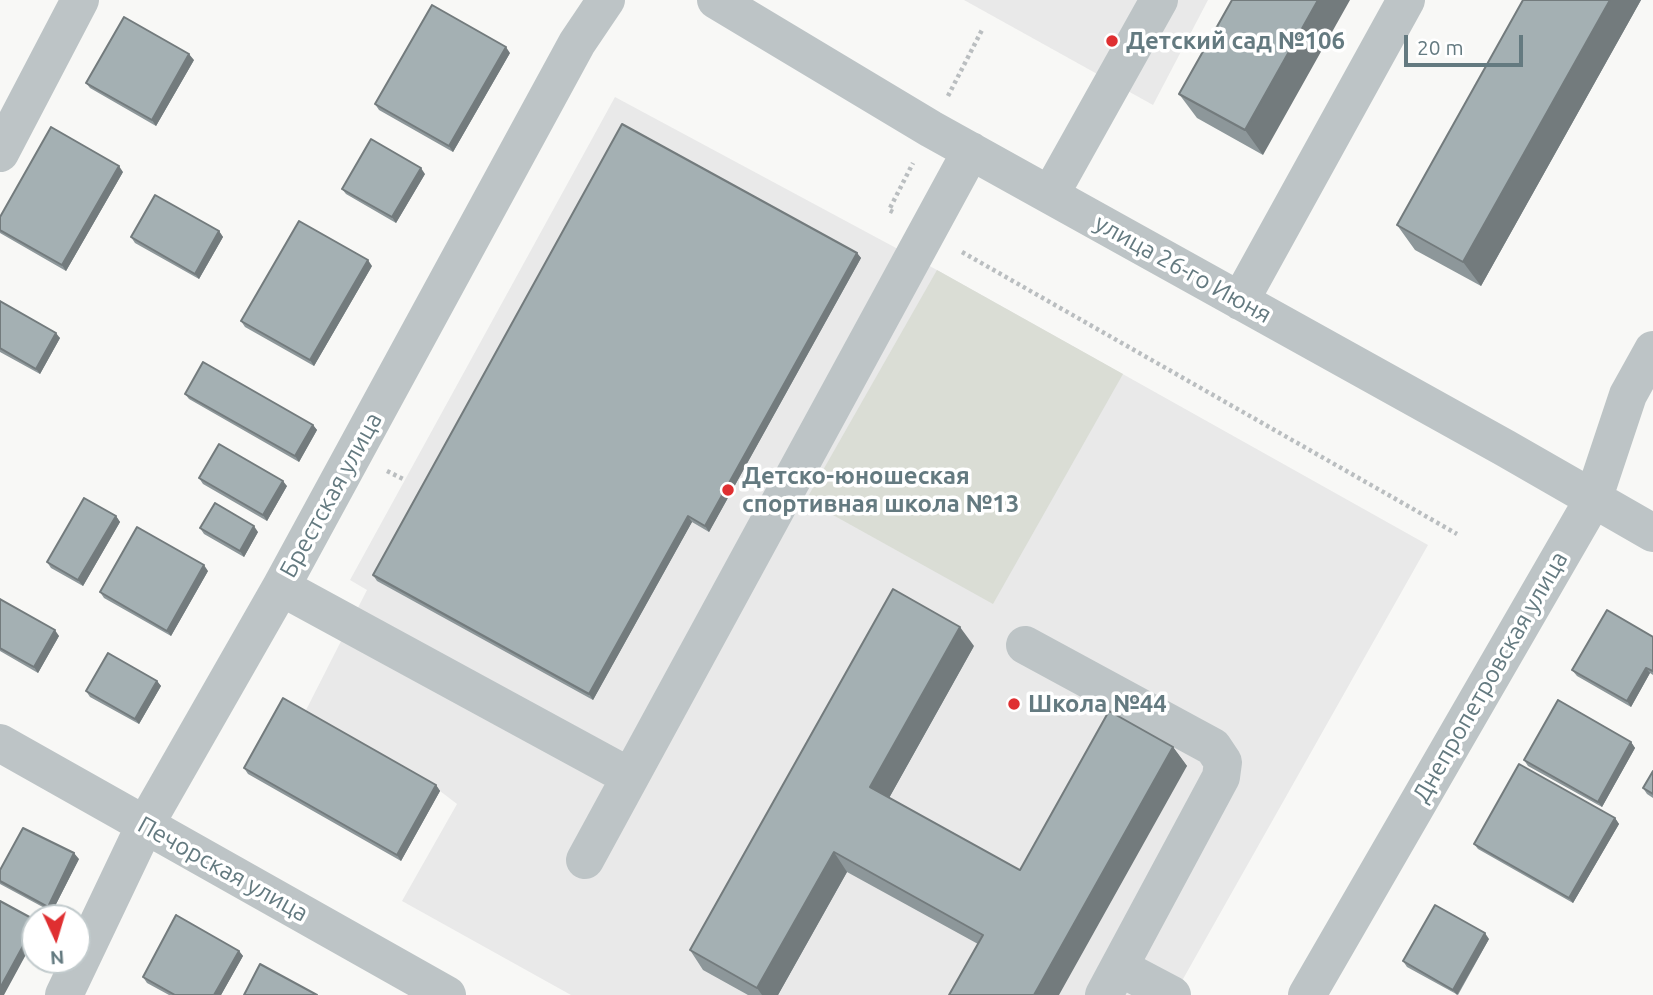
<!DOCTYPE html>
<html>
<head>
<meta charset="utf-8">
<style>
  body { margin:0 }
  #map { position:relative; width:1653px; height:995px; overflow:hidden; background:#f8f8f6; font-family:Ubuntu,sans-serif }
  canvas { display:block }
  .north { position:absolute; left:21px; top:904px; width:70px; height:70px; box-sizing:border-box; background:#fff; border:2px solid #c1cacc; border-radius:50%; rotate:176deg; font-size:19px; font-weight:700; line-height:28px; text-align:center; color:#647a80 }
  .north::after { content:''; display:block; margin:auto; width:24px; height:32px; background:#df2f31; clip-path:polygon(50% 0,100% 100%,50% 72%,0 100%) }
  .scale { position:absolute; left:1404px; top:35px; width:119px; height:32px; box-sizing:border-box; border:4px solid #647a80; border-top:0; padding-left:9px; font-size:21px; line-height:24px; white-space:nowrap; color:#647a80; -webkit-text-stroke:5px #fff; paint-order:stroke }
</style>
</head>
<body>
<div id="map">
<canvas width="1653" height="995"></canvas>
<div class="north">N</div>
<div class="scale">20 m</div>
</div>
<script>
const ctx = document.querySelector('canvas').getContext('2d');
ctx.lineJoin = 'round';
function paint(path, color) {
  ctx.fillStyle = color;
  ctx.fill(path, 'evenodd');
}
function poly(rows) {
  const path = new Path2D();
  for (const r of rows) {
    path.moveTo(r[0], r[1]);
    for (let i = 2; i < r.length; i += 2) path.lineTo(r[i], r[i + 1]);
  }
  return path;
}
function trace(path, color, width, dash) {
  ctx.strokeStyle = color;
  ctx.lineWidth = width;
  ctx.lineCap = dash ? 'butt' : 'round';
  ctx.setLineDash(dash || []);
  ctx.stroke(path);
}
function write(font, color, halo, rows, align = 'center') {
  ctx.font = font + ' Ubuntu,sans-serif';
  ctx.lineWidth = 7;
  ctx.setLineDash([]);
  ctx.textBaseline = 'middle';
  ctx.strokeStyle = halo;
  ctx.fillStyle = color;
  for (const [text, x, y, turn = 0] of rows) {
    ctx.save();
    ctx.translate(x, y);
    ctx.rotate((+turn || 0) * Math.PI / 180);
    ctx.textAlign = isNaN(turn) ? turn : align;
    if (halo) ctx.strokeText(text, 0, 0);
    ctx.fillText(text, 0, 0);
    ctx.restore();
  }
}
const built = poly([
  [964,0,1208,0,1153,105],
  [615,97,937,270,1428,545,1174,995,571,995,402,901,457,804,440,791,304,714,367,590,350,580]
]);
const green = poly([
  [937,270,1123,374,993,604,806,500]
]);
const path = poly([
  [948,96,983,28],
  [893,212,889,210,913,163],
  [962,252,1457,534],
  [387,471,405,480]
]);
const minor = poly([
  [716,0,931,129,1505,448,1653,533],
  [0,153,80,0],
  [1050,195,1159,0],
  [1240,301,1406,0],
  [281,587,630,777],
  [1025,645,1213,747,1223,762,1221,777,1119,967],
  [0,743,447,995],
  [585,860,971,151],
  [64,995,145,825,281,587,577,43,606,0],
  [1104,995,1119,967,1172,995],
  [1307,995,1593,500,1628,395,1653,350]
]);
const wall = poly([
  [1232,0,1263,155,1197,118,1179,94],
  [1523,0,1641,0,1481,286,1415,250,1397,225],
  [510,53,453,152,379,110,375,104],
  [194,60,156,126,90,88,86,83],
  [123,172,66,271,0,233,0,217],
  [425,174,396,223,346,194,342,189],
  [219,231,223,237,199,279,135,243,131,237],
  [857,253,861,258,709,532,692,522,593,700,377,581,373,575],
  [372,266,314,366,245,327,241,321],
  [0,301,60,338,40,374,0,352],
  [185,394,313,425,317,430,299,462,189,399],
  [199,478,287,486,267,521,203,484],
  [116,516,120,522,83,586,51,568,47,562],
  [200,528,258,532,244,557,204,534],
  [208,571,171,636,104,598,100,592],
  [0,599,59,636,38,673,0,651],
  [1653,637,1653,675,1650,673,1631,707,1577,676,1572,670],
  [974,646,889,798,1020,870,1173,747,1187,766,978,944,847,872,778,995,748,995,703,970,690,950],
  [157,681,161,686,139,724,90,697,86,691],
  [1631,742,1635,748,1602,807,1528,766,1524,760],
  [244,768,436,785,440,791,401,861,248,774],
  [1653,771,1653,798,1647,794,1643,788],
  [1615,818,1619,824,1573,903,1478,849,1474,844],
  [79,859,52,912,0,884,0,870],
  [1489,939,1458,995,1407,967,1403,961],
  [239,951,243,956,221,995,169,995,147,983,143,977]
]);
const shadedWall = poly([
  [1318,0,1350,0,1263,155,1245,130],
  [1610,0,1641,0,1481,286,1463,262],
  [506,47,510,53,453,152,449,146],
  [189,54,194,60,156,126,152,120],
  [119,166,123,172,66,271,62,265],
  [421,168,425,174,396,223,392,217],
  [219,231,223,237,199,279,195,274],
  [857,253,861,258,709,532,705,526],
  [368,260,372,266,314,366,310,360],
  [56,333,60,338,40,374,36,369],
  [313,425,317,430,299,462,295,456],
  [283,481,287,486,267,521,263,515],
  [116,516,120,522,83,586,78,580],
  [688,516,692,522,593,700,589,694],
  [254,526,258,532,244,557,240,551],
  [204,565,208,571,171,636,167,631],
  [960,627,974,646,884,807,870,787],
  [55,630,59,636,38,673,34,667],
  [1646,668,1650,673,1631,707,1627,701],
  [157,681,161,686,139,724,135,719],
  [1631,742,1635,748,1602,807,1598,802],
  [1173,747,1187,766,1059,995,1034,995],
  [436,785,440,791,401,861,397,855],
  [1615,818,1619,824,1573,903,1569,898],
  [834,852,847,872,778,995,762,995,757,988],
  [74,853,79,859,52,912,48,907],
  [35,924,35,938,4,995,0,995,0,988],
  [1485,933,1489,939,1457,995,1453,990],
  [239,951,243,956,221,995,214,995]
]);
const building = poly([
  [1232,0,1318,0,1245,130,1179,94,1232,0],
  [1523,0,1610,0,1463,262,1397,225,1523,0],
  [432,5,506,47,449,146,375,104,432,5],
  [124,17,189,54,152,120,86,83,124,17],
  [622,124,857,253,705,526,688,516,589,694,373,575,622,124],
  [51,127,119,166,62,265,0,230,0,217,51,127],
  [371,139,421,168,392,217,342,189,371,139],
  [155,195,219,231,195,274,131,237,155,195],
  [299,221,368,260,310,360,241,321,299,221],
  [0,301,56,333,36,369,0,348,0,301],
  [203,362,313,425,295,456,185,394,203,362],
  [219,444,283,481,263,515,199,478,219,444],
  [84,498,116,516,78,580,47,562,84,498],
  [215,503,254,526,240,551,200,528,215,503],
  [137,527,204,565,167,631,100,592,137,527],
  [893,589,960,627,870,787,1020,870,1109,711,1173,747,1034,995,949,995,983,935,834,852,757,988,690,950,893,589],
  [0,599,55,630,34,667,0,648,0,599],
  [1607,610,1653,637,1653,671,1646,668,1627,701,1572,670,1607,610],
  [108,653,157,681,135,719,86,691,108,653],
  [283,698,436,785,397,855,244,768,283,698],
  [1558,700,1631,742,1598,802,1524,760,1558,700],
  [1519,764,1615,818,1569,898,1474,844,1519,764],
  [1653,771,1653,794,1643,788,1653,771],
  [23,828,74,853,48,907,0,881,0,870,23,828],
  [0,901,35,920,35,924,0,988,0,901],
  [1435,905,1485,933,1453,990,1403,961,1435,905],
  [176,915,239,951,214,995,175,995,143,977,176,915],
  [260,964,317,995,244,995,260,964]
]);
const markers = [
  [1112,41,7,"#df2f31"],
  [728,490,7,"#df2f31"],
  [1014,704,7,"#df2f31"]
];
const poiNames = [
  ["Детский сад №106",1126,41],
  ["Детско-юношеская",742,476],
  ["спортивная школа №13",742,504],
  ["Школа №44",1028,704]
];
const streetNames = [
  ["улица 26-го Июня",1183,269,29],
  ["Брестская улица",331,495,-61],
  ["Днепропетровская улица",1490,677,-60],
  ["Печорская улица",223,869,29]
];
paint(built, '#e9e9e9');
paint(green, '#daddd5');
trace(path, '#babec0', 4.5, [3.5, 3.5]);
trace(minor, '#bdc4c6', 38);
paint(wall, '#8d979a');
paint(shadedWall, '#737b7d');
paint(building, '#a4b0b3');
trace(building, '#737b7d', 2);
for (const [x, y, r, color] of markers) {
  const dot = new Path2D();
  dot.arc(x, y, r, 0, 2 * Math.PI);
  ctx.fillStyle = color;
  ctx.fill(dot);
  trace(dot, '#fff', 2.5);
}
write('bold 24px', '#647a80', '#fff', poiNames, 'left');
write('24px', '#647a80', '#fff', streetNames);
</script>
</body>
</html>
